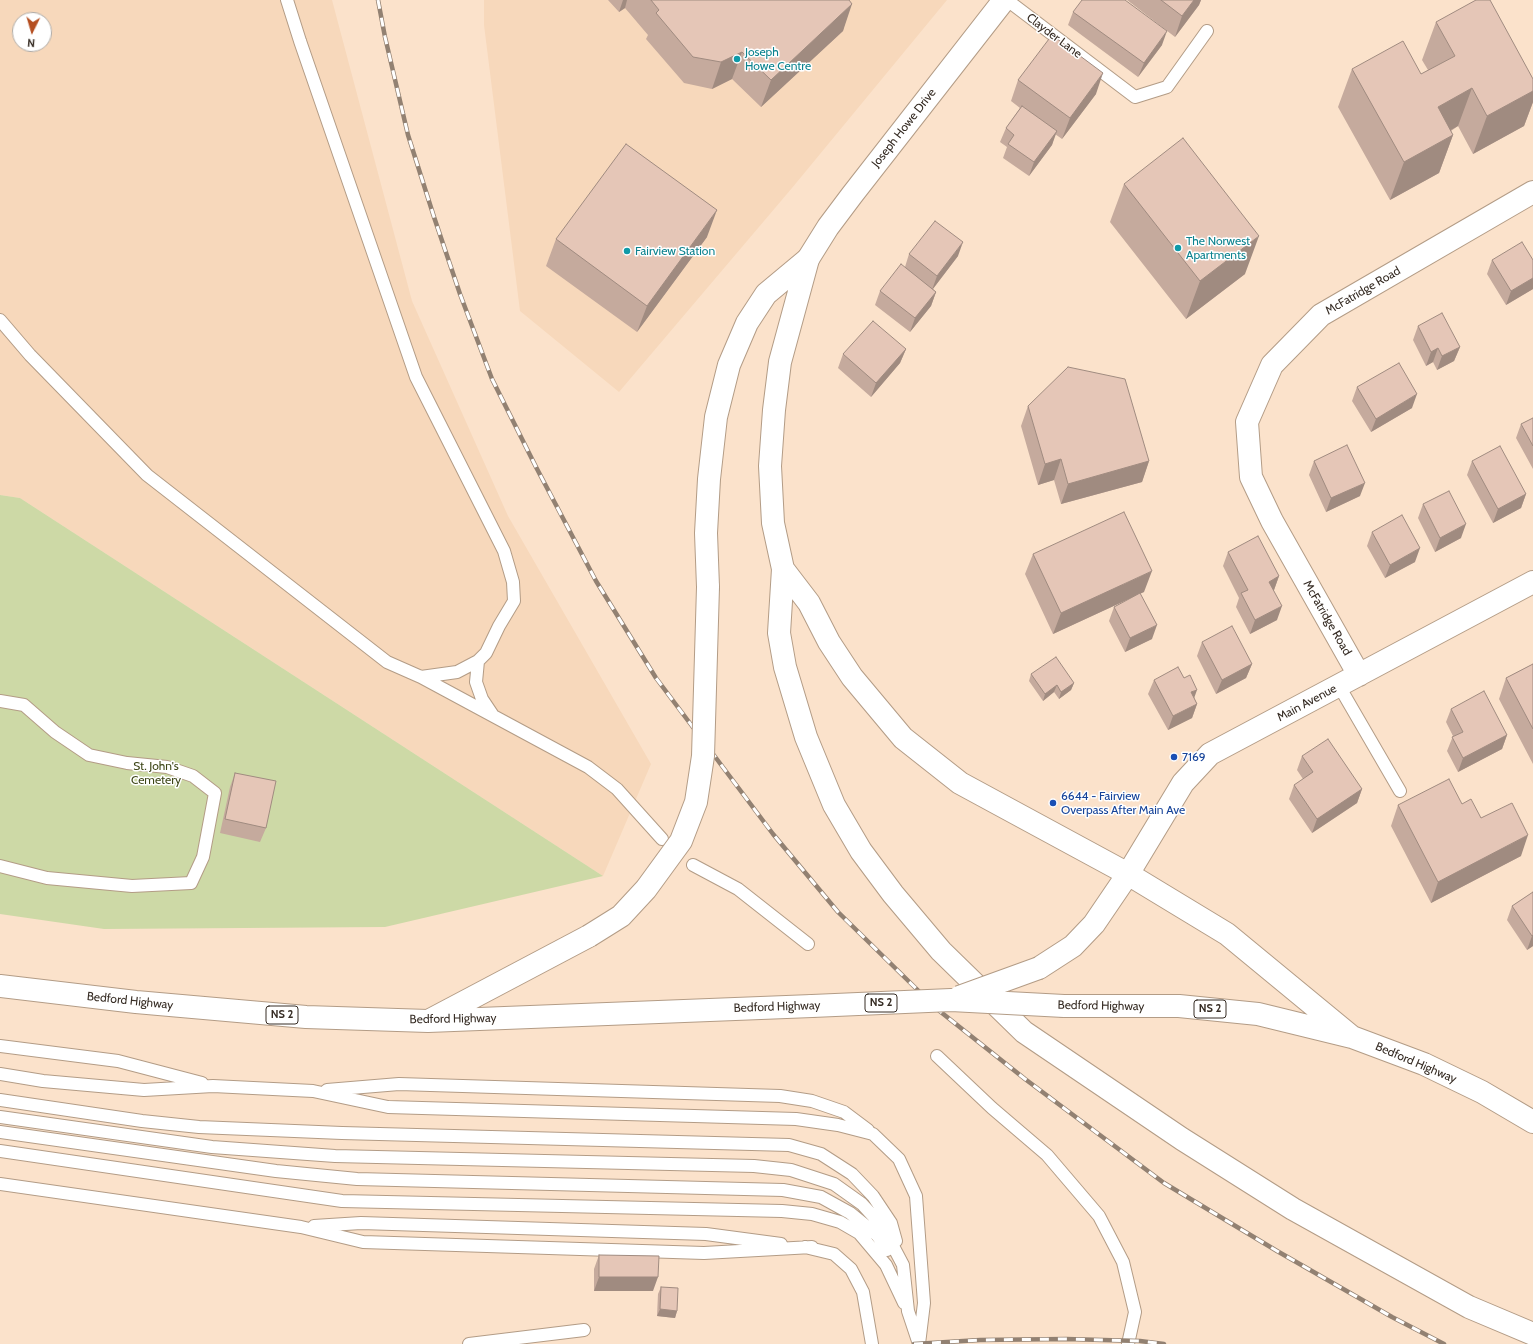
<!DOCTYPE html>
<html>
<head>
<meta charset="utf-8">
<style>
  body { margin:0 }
  #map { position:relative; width:1533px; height:1344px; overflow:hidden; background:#fbe2cb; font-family:Cabin,sans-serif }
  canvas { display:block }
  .north { position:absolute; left:12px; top:12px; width:40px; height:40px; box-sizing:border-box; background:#fff; border:1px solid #afaba7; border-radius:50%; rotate:185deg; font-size:11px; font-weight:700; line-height:16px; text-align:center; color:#362c24 }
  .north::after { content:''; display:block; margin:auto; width:14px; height:18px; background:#b54f21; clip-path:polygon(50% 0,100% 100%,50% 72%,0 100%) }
</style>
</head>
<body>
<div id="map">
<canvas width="1533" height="1344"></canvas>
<div class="north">N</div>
</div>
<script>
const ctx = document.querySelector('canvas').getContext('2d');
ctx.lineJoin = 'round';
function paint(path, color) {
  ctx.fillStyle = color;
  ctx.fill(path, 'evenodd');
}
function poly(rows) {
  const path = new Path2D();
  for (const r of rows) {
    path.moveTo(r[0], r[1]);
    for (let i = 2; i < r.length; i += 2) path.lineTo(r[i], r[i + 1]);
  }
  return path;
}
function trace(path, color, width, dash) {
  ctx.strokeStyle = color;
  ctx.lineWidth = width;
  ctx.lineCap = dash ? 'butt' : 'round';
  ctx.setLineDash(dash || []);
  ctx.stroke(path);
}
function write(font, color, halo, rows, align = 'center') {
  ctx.font = font + ' Cabin,sans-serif';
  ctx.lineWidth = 3;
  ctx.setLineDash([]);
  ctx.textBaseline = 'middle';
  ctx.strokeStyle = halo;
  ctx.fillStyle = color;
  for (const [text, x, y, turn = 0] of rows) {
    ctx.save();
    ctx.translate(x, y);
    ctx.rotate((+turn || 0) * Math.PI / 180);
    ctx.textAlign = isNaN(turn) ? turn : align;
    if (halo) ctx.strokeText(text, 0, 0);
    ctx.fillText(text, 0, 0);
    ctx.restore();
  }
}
const built = poly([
  [0,0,332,0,412,301,508,516,651,764,603,876,20,498,0,495],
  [20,20,44,20,44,44,20,44],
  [484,0,947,0,792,188,619,392,520,311,484,25]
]);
const green = poly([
  [0,495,20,498,603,876,385,927,104,929,0,914]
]);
const lane = poly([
  [1007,0,1135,97,1167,87,1207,31],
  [0,320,30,355,147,475,387,662,421,677,457,672,478,661,486,653,499,626,514,601,513,582,504,551,416,377,300,41,287,0],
  [478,661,476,682,482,699,492,714],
  [421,677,588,767,617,789,662,839],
  [1339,686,1400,791],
  [0,701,24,705,55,732,89,755,127,763,167,767,193,776,215,793,203,857,191,883,132,886,47,878,0,866],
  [693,865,738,889,808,944],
  [0,1046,118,1061,202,1083],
  [937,1056,992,1108,1047,1155,1099,1216,1123,1262,1135,1312,1128,1344],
  [0,1074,43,1081,144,1090,213,1086,313,1091,388,1107,796,1119,838,1125,873,1134,899,1159,916,1196,924,1303,919,1344],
  [327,1090,399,1084,780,1096,812,1101,844,1112,868,1130],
  [0,1100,142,1121,199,1127,342,1133,789,1145,821,1154,852,1174,873,1196,891,1223,896,1241],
  [0,1117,212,1147,335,1156,754,1166,791,1170,834,1184,862,1204,883,1227,903,1265,908,1311,918,1341],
  [0,1132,276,1171,357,1179,783,1190,821,1197,850,1213,877,1235,887,1250],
  [0,1151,342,1201,782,1211,812,1214,840,1222,859,1233,886,1265,904,1303],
  [0,1184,301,1227,363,1242,704,1253,812,1247],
  [314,1226,361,1223,706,1234,781,1244],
  [805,1247,834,1254,851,1269,863,1292,872,1344],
  [469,1344,584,1330]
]);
const street = poly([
  [1359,675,1272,521,1251,477,1247,422,1272,365,1321,315,1533,192],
  [1128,874,1183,783,1210,754,1533,582]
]);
const secondary = poly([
  [808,259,828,227,852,195,1004,0]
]);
const primary = poly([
  [808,259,780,362,774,410,770,466,773,523,783,569,779,633,785,667,806,737,834,805,861,851,893,894,941,951,1024,1032,1182,1139,1293,1209,1469,1307,1533,1334],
  [783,569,809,603,829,642,852,677,903,738,960,783,1128,874,1227,934,1352,1037],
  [708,587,706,533,709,479,716,417,729,365,747,323,766,294,808,259],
  [1039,968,1073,946,1094,924,1128,874],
  [0,986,136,1002,306,1017,428,1021,812,1006],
  [1064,1006,1179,1006,1258,1014,1352,1037,1424,1064,1482,1092,1533,1122],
  [432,1019,589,936]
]);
const rail = poly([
  [378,0,385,37,408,135,434,217,460,294,492,379,536,467,596,581,656,678,773,834,838,912,937,1009,1025,1079,1164,1183,1277,1251,1392,1317,1444,1344],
  [914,1344,980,1340,1066,1339,1140,1341,1164,1344]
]);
const primaryBridge = poly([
  [589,936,621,916,646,889,681,841,696,802,703,756,708,587],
  [959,997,1039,968],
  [812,1006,951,1000,1064,1006]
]);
const wall = poly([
  [608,0,849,0,843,31,761,107,732,79,712,89,684,83,646,39,648,35,625,8,619,12],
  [1127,0,1201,0,1199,5,1175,37],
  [1073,12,1162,45,1138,77,1068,25],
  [1436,22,1533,79,1533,102,1524,126,1473,154,1458,126,1451,131,1453,135,1439,173,1390,200,1338,107,1352,69,1421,74,1428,70,1422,60],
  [1018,80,1096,94,1062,139,1055,134,1052,145,1029,176,1003,158,1007,147,1000,142,1006,128,1020,108,1011,101],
  [1124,184,1245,274,1186,319,1110,222],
  [707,237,637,332,546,266,556,239],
  [909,254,958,256,933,289,936,292,931,306,910,332,875,305,880,291,905,267],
  [1492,260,1533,260,1533,289,1506,305,1487,274],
  [1418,326,1460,347,1454,361,1437,370,1433,362,1426,366,1413,340],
  [906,349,900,363,871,397,838,368,843,354],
  [1357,387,1412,408,1371,432,1352,401],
  [1028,406,1149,461,1142,482,1061,504,1054,480,1038,485,1021,426],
  [1533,418,1533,469,1516,438,1521,424],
  [1314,461,1360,496,1326,512,1309,475],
  [1472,461,1526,494,1521,508,1493,523,1467,475],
  [1423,504,1461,538,1435,552,1418,518],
  [1372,532,1415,562,1385,578,1367,546],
  [1228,552,1279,576,1274,590,1273,591,1277,620,1250,634,1236,607,1239,598,1223,566],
  [1033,554,1144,592,1140,593,1152,639,1125,652,1109,621,1114,607,1133,597,1053,634,1025,574],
  [1202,642,1252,664,1246,678,1216,694,1197,656],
  [1533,664,1533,764,1499,699,1506,678],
  [1031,674,1074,683,1071,690,1059,699,1054,692,1043,701,1029,681],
  [1154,680,1194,697,1197,704,1192,718,1168,730,1148,694],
  [1451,709,1507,735,1502,749,1458,772,1447,751,1453,736,1446,722],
  [1302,756,1362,789,1357,803,1312,833,1289,799,1294,785,1303,779,1297,770],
  [235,773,266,828,260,842,220,833,230,787],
  [1462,804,1481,818,1521,856,1431,903,1391,826,1398,805],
  [1533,892,1533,946,1527,950,1507,920,1512,906],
  [599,1255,653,1291,594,1291,594,1269],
  [661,1287,677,1311,675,1318,657,1316,658,1294]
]);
const shadedWall = poly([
  [623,0,627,0,625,8,619,12],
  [1194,0,1201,0,1199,5,1175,37,1182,16],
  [852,4,843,31,761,107,771,80],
  [1167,31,1162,45,1138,77,1144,63],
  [742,52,732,79,712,89,721,62],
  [1103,73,1096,94,1062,139,1070,118],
  [1472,88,1458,126,1424,145,1438,107],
  [1533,91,1533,102,1524,126,1473,154,1487,116],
  [1057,131,1052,145,1029,176,1034,162],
  [1453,135,1439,173,1390,200,1404,162],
  [717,210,707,237,637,332,647,306],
  [1259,236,1245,274,1186,319,1200,281],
  [963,242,958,256,932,290,937,276],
  [1533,278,1533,289,1506,305,1511,291],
  [936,292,931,306,910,332,915,318],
  [1460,347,1454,361,1437,370,1442,356],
  [1438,348,1433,362,1426,366,1431,352],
  [906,349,900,363,871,397,876,383],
  [1417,394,1412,408,1371,432,1376,419],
  [1061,459,1054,480,1038,485,1045,464],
  [1149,461,1142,482,1061,504,1068,484],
  [1365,483,1360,496,1326,512,1331,498],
  [1526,494,1521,508,1493,523,1498,509],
  [1466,524,1461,538,1435,552,1440,538],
  [1420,548,1415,562,1385,578,1390,565],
  [1152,571,1144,592,1053,634,1061,613],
  [1279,576,1274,590,1264,596,1269,582],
  [1282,606,1277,620,1250,634,1255,620],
  [1157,625,1152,639,1125,652,1130,638],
  [1252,664,1246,678,1216,694,1222,680],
  [1074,683,1071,690,1059,699,1061,692],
  [1057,685,1054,692,1043,701,1045,694],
  [1197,690,1192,704,1191,692],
  [1197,704,1192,718,1168,730,1173,716],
  [1507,735,1502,749,1458,772,1463,758],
  [1362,789,1357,803,1312,833,1317,819],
  [1528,835,1521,856,1431,903,1438,882],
  [1533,935,1533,946,1527,950,1532,936],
  [599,1277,658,1277,653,1291,594,1291],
  [660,1309,677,1311,675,1318,657,1316]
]);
const building = poly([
  [651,0,849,0,852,4,771,80,742,52,721,62,693,57,656,13,659,10,651,0],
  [1082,0,1125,0,1167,31,1144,63,1073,12,1082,0],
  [1161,0,1194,0,1182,16,1161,0],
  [1476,0,1490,0,1533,79,1533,91,1487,116,1472,88,1438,107,1453,135,1404,162,1352,69,1403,41,1421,74,1455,56,1436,22,1476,0],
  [1052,35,1103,73,1070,118,1018,80,1052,35],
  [1022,106,1057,131,1034,162,1008,144,1014,135,1006,128,1022,106],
  [1183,138,1259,236,1200,281,1124,184,1183,138],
  [626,144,717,210,647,306,556,239,626,144],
  [935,221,963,242,937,276,909,254,935,221],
  [1522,242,1533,260,1533,278,1511,291,1492,260,1522,242],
  [901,264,936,292,915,318,880,291,901,264],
  [1442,313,1460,347,1442,356,1438,348,1431,352,1418,326,1442,313],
  [873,321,906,349,876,383,843,354,873,321],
  [1399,363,1417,394,1376,419,1357,387,1399,363],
  [1068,367,1125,379,1149,461,1068,484,1061,459,1045,464,1028,406,1068,367],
  [1533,418,1533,446,1521,424,1533,418],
  [1347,445,1365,483,1331,498,1314,461,1347,445],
  [1500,446,1526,494,1498,509,1472,461,1500,446],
  [1449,491,1466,524,1440,538,1423,504,1449,491],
  [1124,512,1152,571,1061,613,1033,554,1124,512],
  [1402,515,1420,548,1390,565,1372,532,1402,515],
  [1258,536,1279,576,1269,582,1282,606,1255,620,1241,593,1248,590,1228,552,1258,536],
  [1140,593,1157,625,1130,638,1114,607,1140,593],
  [1232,626,1252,664,1222,680,1202,642,1232,626],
  [1056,657,1074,683,1061,692,1057,685,1045,694,1031,674,1056,657],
  [1533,664,1533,729,1506,678,1533,664],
  [1178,667,1184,678,1190,675,1197,690,1191,692,1197,704,1173,716,1154,680,1178,667],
  [1484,691,1507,735,1463,758,1452,737,1463,732,1451,709,1484,691],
  [1328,739,1362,789,1317,819,1294,785,1313,772,1302,756,1328,739],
  [235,773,276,781,266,828,225,819,235,773],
  [1449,779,1462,804,1471,799,1481,818,1512,803,1528,835,1438,882,1398,805,1449,779],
  [1533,892,1533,935,1532,936,1512,906,1533,892],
  [599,1255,659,1256,658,1277,599,1277,599,1255],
  [661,1287,678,1288,677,1311,660,1309,661,1287]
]);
const markers = [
  [737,59,4,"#0f9aa8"],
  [1178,248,4,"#0f9aa8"],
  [627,251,4,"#0f9aa8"],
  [1174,757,4,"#1a4fb4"],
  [1053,803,4,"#1a4fb4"]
];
const shields = [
  [881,1003,32],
  [1210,1009,32],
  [282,1015,32]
];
const shieldNames = [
  ["NS 2",881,1003],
  ["NS 2",1210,1009],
  ["NS 2",282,1015]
];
const streetNames = [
  ["Clayder Lane",1054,36,37],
  ["Joseph Howe Drive",904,128,-52],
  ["McFatridge Road",1363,291,-30],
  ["McFatridge Road",1327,618,60],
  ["Main Avenue",1307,703,-28],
  ["Bedford Highway",130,1001,6],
  ["Bedford Highway",1101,1006,1],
  ["Bedford Highway",777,1007,-2],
  ["Bedford Highway",453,1019,-1],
  ["Bedford Highway",1416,1063,23]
];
const cultureNames = [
  ["Joseph",745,52],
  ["Howe Centre",745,66],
  ["The Norwest",1186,241],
  ["Apartments",1186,255],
  ["Fairview Station",635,251]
];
const transitNames = [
  ["7169",1182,757],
  ["6644 - Fairview",1061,796],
  ["Overpass After Main Ave",1061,810]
];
const parkNames = [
  ["St. John's",156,766],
  ["Cemetery",156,780]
];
paint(built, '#f7d8bb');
paint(green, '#cdd9a6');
trace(lane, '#b39c86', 14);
trace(street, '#b39c86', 24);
trace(secondary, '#b39c86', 24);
trace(primary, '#b39c86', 24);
trace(lane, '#fff', 12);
trace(street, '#fff', 22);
trace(secondary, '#fff', 22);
trace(primary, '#fff', 22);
trace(rail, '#928172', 4.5);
trace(rail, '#fff', 3, [9]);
trace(primaryBridge, '#b39c86', 24, []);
trace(primaryBridge, '#fff', 22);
paint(wall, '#c5aa9d');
paint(shadedWall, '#a08b80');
paint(building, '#e5c6b7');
trace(building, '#a08b80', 1);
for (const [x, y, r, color] of markers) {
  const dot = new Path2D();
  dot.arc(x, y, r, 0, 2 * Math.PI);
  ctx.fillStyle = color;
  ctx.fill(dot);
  trace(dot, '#fff', 1.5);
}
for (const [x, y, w] of shields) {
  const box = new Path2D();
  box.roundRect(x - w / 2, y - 9, w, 18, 3);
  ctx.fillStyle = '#fff';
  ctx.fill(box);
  trace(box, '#362c24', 1);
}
write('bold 11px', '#362c24', null, shieldNames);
write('12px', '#362c24', '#fff', streetNames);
write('12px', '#0d838f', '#fff', cultureNames, 'left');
write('12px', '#164399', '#fff', transitNames, 'left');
write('12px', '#3c4516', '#fff', parkNames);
</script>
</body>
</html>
